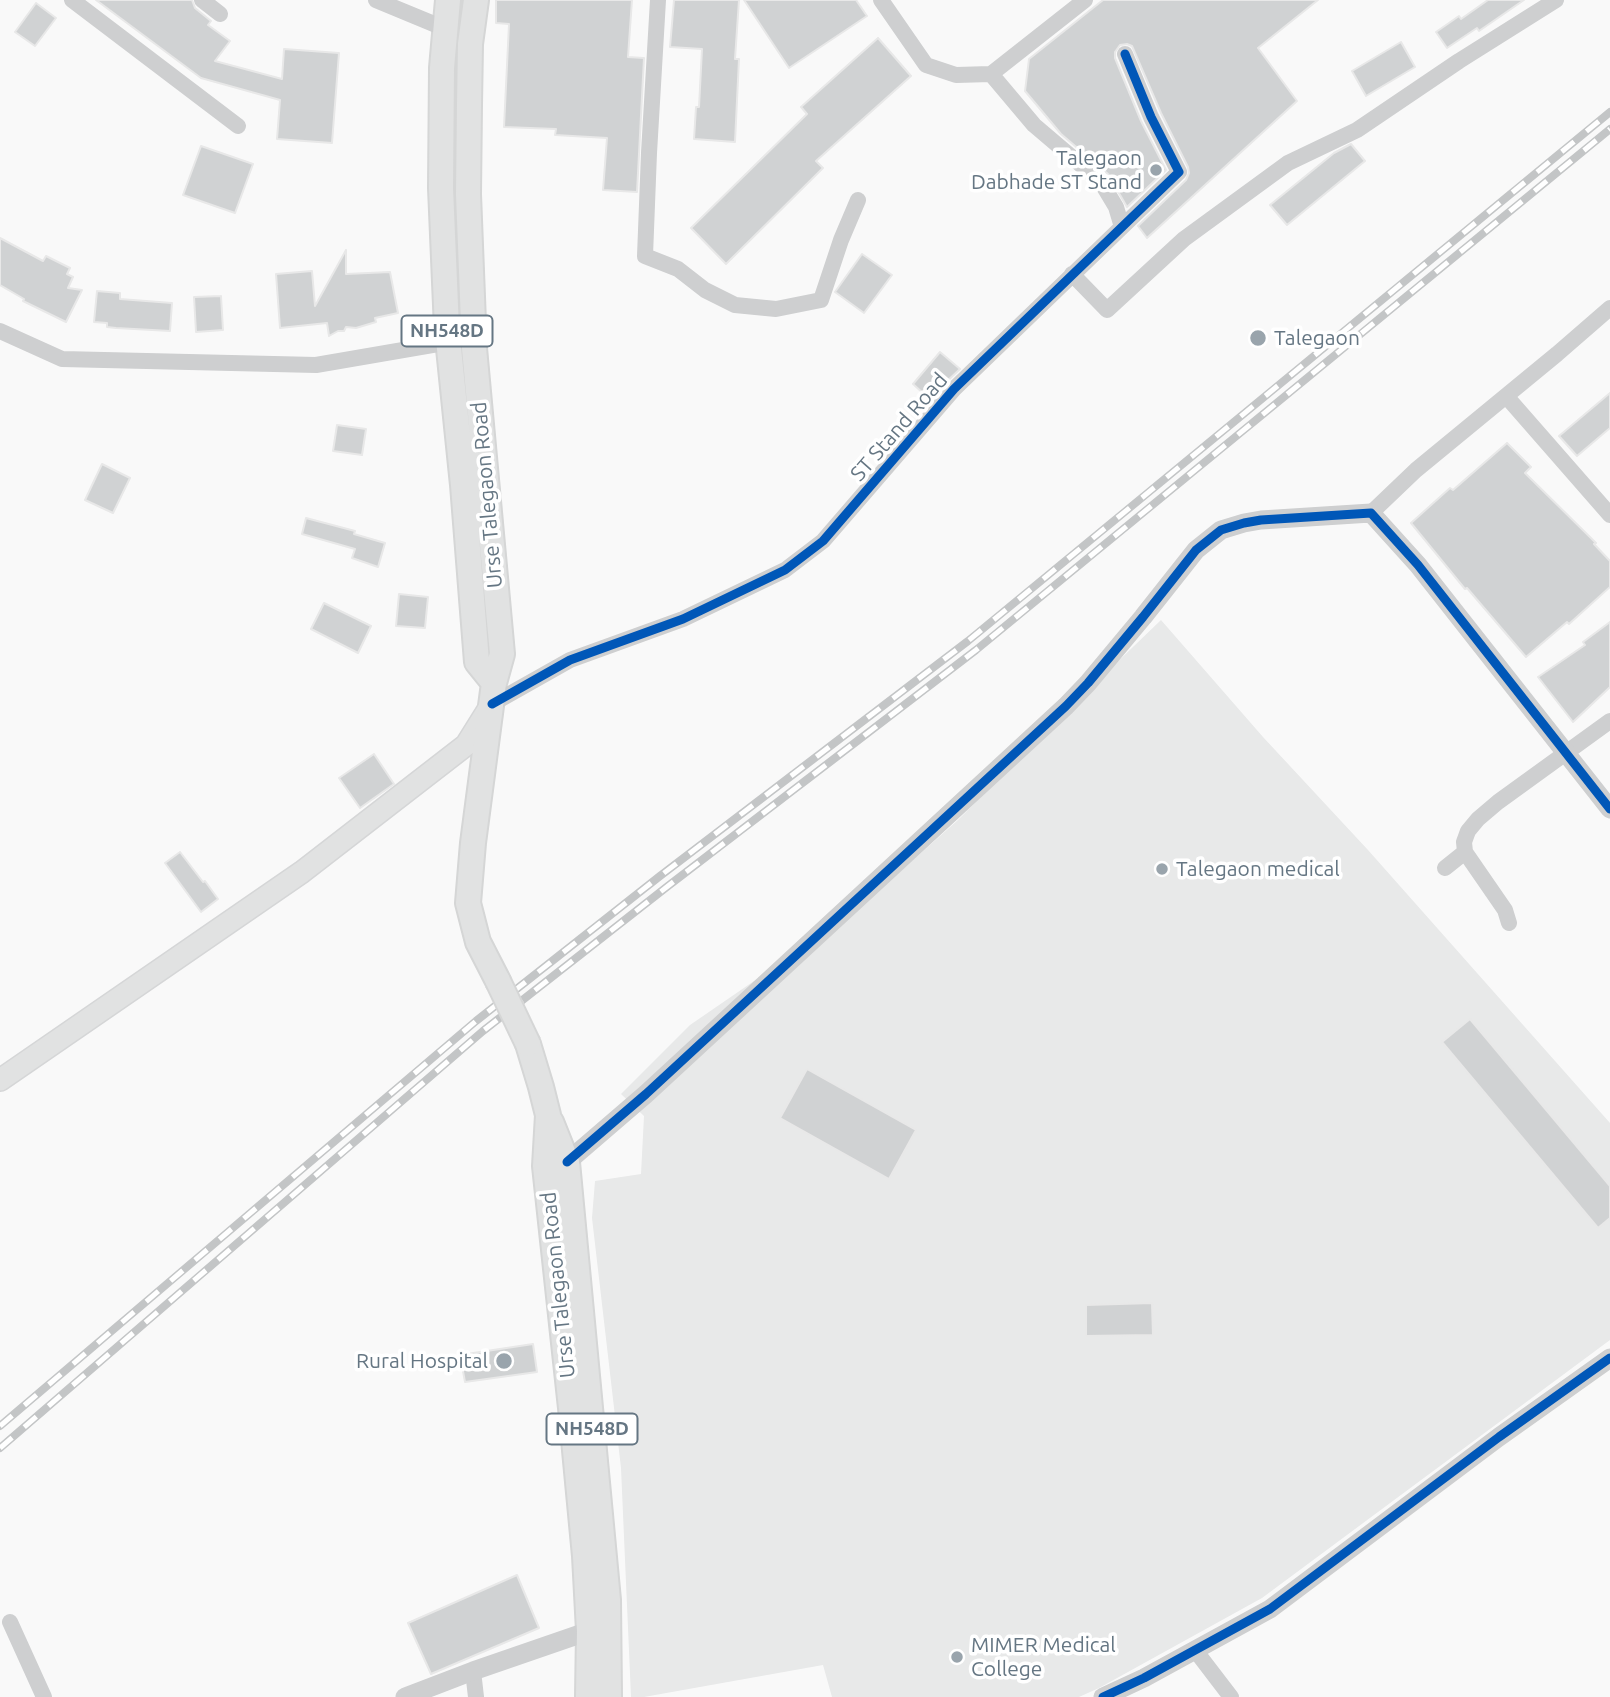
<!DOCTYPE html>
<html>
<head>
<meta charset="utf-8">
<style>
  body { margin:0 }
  canvas { display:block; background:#f9f9f9 }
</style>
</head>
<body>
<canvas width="1610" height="1697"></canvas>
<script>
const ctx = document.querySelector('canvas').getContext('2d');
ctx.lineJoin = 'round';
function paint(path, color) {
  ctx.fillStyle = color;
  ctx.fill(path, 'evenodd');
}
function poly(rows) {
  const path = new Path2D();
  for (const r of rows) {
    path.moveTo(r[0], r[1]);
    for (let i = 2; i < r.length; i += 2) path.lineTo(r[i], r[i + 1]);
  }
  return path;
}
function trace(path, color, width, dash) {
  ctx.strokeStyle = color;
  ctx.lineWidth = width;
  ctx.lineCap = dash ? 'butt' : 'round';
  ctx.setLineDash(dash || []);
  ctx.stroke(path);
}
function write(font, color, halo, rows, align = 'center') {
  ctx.font = font + ' Ubuntu,sans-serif';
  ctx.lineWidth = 7;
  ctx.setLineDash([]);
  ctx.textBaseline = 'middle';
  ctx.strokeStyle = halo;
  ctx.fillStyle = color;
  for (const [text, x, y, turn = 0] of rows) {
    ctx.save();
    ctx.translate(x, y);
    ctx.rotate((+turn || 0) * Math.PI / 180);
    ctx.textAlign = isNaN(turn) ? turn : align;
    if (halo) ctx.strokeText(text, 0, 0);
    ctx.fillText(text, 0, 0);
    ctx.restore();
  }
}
const built = poly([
  [1161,620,1263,737,1368,850,1610,1123,1610,1340,1262,1598,1099,1688,1079,1697,832,1697,823,1665,644,1697,631,1697,621,1468,592,1218,595,1181,641,1174,644,1116,621,1094,690,1025,786,959,875,894,958,820,1054,723]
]);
const building = poly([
  [96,0,192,0,195,8,211,21,208,25,230,41,215,61,282,79,284,49,339,53,332,143,277,139,280,100,201,78,96,0],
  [496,0,632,0,628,57,644,58,637,192,603,190,607,138,555,135,556,129,504,127,509,24,496,23,496,0],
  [674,0,739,0,735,59,739,59,735,142,694,139,696,107,699,107,702,49,670,47,674,0],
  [744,0,856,0,867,16,789,68,744,0],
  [1103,0,1318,0,1258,48,1297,101,1147,238,1138,226,1186,180,1189,173,1188,167,1161,113,1132,46,1127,44,1120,45,1115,52,1115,58,1141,121,1166,170,1127,207,1108,174,1061,134,1025,91,1029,59,1103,0],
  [1488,0,1524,0,1479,31,1477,28,1447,48,1436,32,1459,16,1461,19,1488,0],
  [36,3,56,18,35,46,15,32,36,3],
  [878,38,911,76,816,161,823,168,726,264,691,228,807,114,801,107,878,38],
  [1401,42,1415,67,1366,96,1352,71,1401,42],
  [1351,144,1365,161,1287,225,1270,205,1334,153,1351,144],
  [201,146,253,164,235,213,183,195,201,146],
  [0,238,43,261,46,256,70,268,67,274,73,277,68,288,82,290,66,322,23,301,24,299,0,285,0,238],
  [346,250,346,274,390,272,398,313,375,318,376,322,356,328,346,327,344,331,338,331,329,336,327,323,280,328,276,274,312,271,315,306,346,250],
  [862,254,892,275,864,313,835,292,862,254],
  [97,291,120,293,120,299,172,303,170,331,116,328,107,327,107,323,94,322,97,291],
  [221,296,223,330,196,332,194,297,221,296],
  [940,352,960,369,944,384,938,379,925,395,913,384,940,352],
  [1610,393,1610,428,1577,456,1559,436,1610,393],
  [337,425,366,429,362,455,333,451,337,425],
  [1507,443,1531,467,1525,473,1596,543,1594,544,1610,561,1610,587,1569,624,1567,622,1526,657,1467,588,1465,589,1411,523,1450,488,1453,490,1507,443],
  [102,464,130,478,113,513,85,500,102,464],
  [306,518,355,531,354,534,385,543,378,567,352,558,355,549,302,534,306,518],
  [399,594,428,597,425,628,396,626,399,594],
  [324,603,371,626,358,653,311,629,324,603],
  [1610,622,1610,687,1573,722,1538,677,1585,645,1583,642,1610,622],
  [374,754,394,784,360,808,339,778,374,754],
  [180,852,203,882,205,881,218,899,201,912,165,863,180,852],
  [1470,1019,1610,1186,1610,1218,1598,1228,1442,1042,1470,1019],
  [807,1069,916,1130,889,1179,780,1118,807,1069],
  [1152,1303,1153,1335,1086,1336,1086,1305,1152,1303],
  [533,1344,537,1372,465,1382,460,1355,533,1344],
  [517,1575,539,1628,431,1674,408,1623,517,1575]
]);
const minor = poly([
  [72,0,238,126],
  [202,0,220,14],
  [376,0,446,29],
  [658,0,649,153,645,256,678,269,705,290,735,305,776,309,821,300,841,240,858,200],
  [881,0,926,65,956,75,991,74,1034,125,1101,182,1116,207,1122,227],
  [991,74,1085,0],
  [1072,274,1107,310,1184,239,1288,163,1357,130,1459,61,1556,0],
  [0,331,62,359,316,365,473,338],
  [1506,396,1610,515],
  [1371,513,1416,470,1557,354,1610,308],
  [492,704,570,660,683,619,785,570,823,541,954,389,1179,172,1151,117,1125,54],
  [1445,868,1465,852],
  [1509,923,1505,910,1465,852,1464,842,1468,831,1478,819,1498,802,1610,721],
  [10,1622,44,1697],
  [1195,1650,1231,1697],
  [473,1671,476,1697]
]);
const tertiary = poly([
  [567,1162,646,1094,1066,706,1088,683,1143,617,1196,550,1221,530,1244,523,1261,520,1371,513,1418,565,1610,809],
  [405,1697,473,1671,589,1631],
  [1103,1697,1144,1678,1270,1609,1499,1437,1610,1358]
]);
const secondary = poly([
  [0,1080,302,872,466,745,491,705]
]);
const trunk = poly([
  [448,0,442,68,441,188,447,329,463,485,477,662,494,683],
  [476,0,470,44,469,105,468,194,474,348,502,654,494,683,473,843,468,903,478,942,498,981],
  [528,1044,541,1087,548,1115,545,1166,571,1408,585,1556,589,1631,588,1697],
  [551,1122,567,1162,608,1600,609,1697]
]);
const rail = poly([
  [0,1426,476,1021,660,876,968,641,1610,112],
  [0,1448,483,1031,668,886,976,650,1610,129]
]);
const trunkBridge = poly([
  [498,981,528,1044]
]);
const cycleway = poly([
  [492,704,570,660,683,619,785,570,823,541,954,389,1179,172,1151,117,1125,54],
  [567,1162,646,1094,1066,706,1088,683,1143,617,1196,550,1221,530,1244,523,1261,520,1371,513,1418,565,1610,809],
  [1103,1697,1144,1678,1270,1609,1499,1437,1610,1358]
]);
const markers = [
  [1156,170,7,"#99a4ac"],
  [1258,338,9,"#99a4ac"],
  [1162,869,7,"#99a4ac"],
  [504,1361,9,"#99a4ac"],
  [957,1657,7,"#99a4ac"]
];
const shields = [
  [447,331,91],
  [592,1429,91]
];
const shieldNames = [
  ["NH548D",447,331],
  ["NH548D",592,1429]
];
const poiNames = [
  ["Talegaon",1142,158,"right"],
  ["Dabhade ST Stand",1142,182,"right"],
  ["Talegaon",1274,338],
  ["Talegaon medical",1176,869],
  ["Rural Hospital",488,1361,"right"],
  ["MIMER Medical",971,1645],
  ["College",971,1669]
];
const streetNames = [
  ["ST Stand Road",899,427,-49],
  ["Urse Talegaon Road",487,495,-95],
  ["Urse Talegaon Road",558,1285,-96]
];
paint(built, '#e8e9e9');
paint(building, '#d0d2d3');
trace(building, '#e8e8e8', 2);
trace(secondary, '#d5d6d7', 24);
trace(trunk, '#d5d6d6', 28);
trace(minor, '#cecfd0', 16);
trace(tertiary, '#cecfd0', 19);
trace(secondary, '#e1e2e2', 21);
trace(trunk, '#e1e2e2', 24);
trace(rail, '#c3c5c6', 8);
trace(rail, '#fff', 5, [16]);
trace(trunkBridge, '#d5d6d6', 28, []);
trace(trunkBridge, '#e1e2e2', 24);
trace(cycleway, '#0057b8', 9);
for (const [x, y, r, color] of markers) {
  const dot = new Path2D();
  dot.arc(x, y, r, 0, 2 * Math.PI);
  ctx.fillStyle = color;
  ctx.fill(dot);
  trace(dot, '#fff', 2.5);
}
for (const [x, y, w] of shields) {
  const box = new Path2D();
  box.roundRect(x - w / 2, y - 15.5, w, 31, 5);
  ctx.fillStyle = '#fff';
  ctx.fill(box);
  trace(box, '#657683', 2);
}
write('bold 19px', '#657683', null, shieldNames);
write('21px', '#657683', '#fff', poiNames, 'left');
write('21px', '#657683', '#fff', streetNames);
</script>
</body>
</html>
